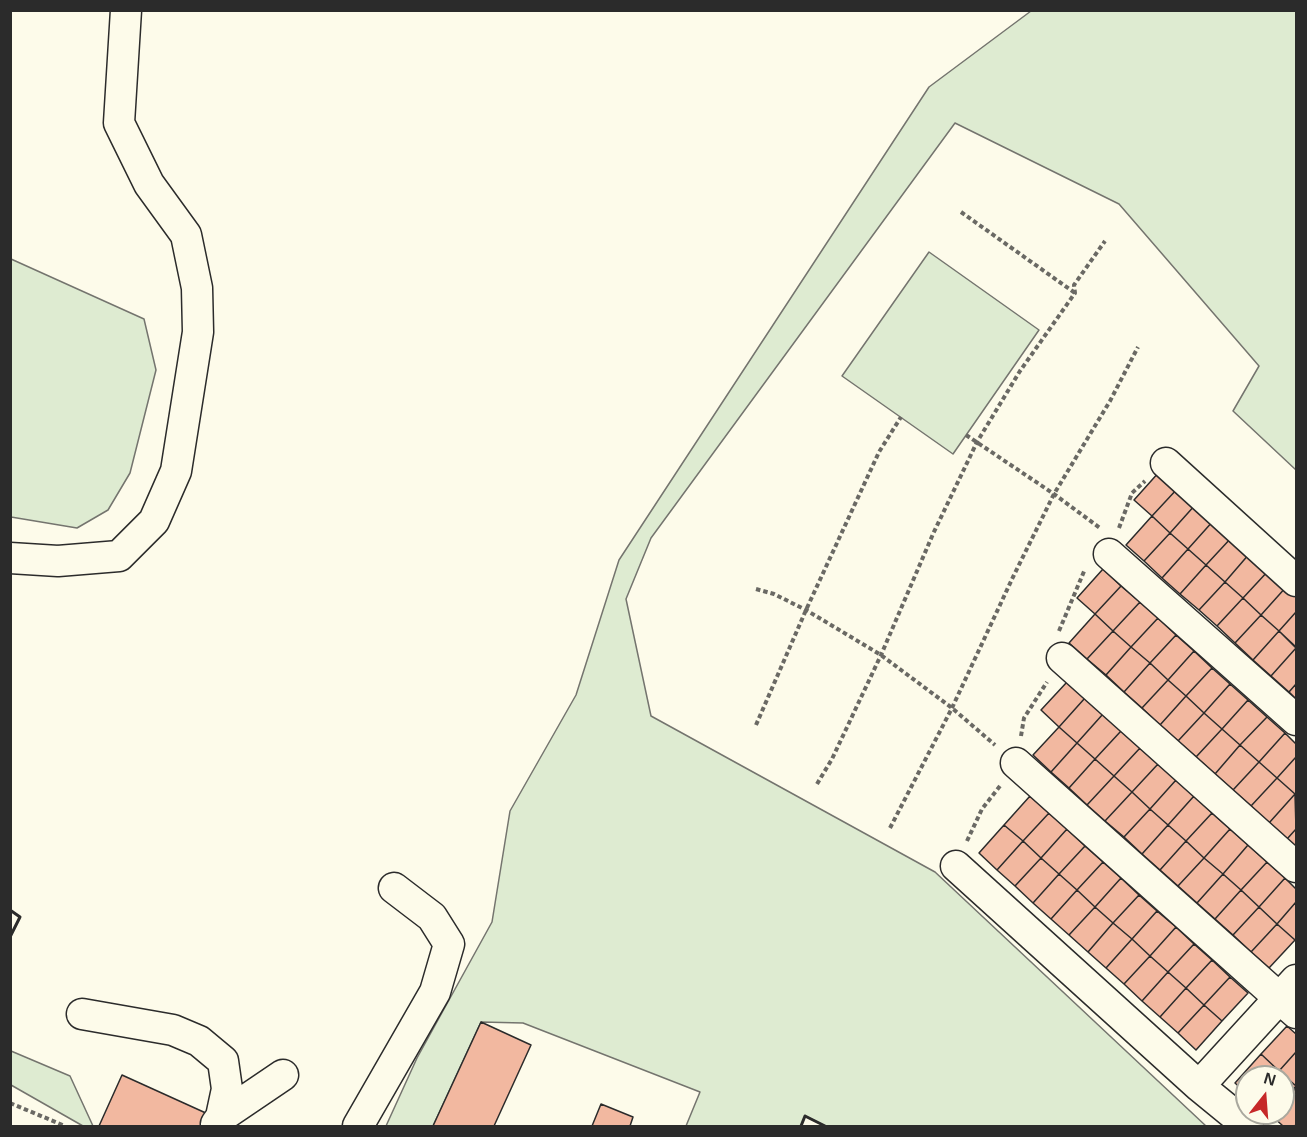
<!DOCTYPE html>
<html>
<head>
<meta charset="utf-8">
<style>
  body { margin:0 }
  #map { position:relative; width:1307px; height:1137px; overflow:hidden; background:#fdfbea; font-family:Arial,sans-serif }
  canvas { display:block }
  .frame { position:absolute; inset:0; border:12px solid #2b2b2b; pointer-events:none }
  .north { position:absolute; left:1235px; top:1065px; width:60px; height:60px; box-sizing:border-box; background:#fdfbea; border:2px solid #a9a89e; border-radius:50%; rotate:17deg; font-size:16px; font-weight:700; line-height:24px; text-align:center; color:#2b2b2b }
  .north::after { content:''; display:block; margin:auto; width:21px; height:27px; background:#c62828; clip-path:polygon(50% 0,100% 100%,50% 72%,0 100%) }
</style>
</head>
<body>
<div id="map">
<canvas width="1307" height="1137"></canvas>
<div class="frame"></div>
<div class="north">N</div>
</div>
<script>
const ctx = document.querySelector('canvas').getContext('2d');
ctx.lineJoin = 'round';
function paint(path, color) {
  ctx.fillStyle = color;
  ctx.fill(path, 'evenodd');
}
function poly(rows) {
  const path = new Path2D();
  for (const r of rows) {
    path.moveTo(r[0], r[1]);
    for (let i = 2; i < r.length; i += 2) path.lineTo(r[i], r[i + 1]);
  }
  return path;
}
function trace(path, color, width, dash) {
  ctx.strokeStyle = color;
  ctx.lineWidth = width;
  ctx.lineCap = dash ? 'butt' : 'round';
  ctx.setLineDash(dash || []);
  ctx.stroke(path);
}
const green = poly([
  [1031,11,1296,11,1296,470,1233,411,1259,366,1119,204,955,123,651,538,626,599,651,716,935,872,1206,1126,825,1126,805,1116,801,1126,686,1126,700,1092,523,1023,481,1022,433,1126,386,1126,417,1058,492,922,510,811,576,695,619,560,929,87,1031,11],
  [929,252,1039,330,953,454,842,376,929,252],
  [11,259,144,319,156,370,130,473,108,510,77,528,11,517,11,259],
  [11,1051,70,1076,93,1126,83,1126,11,1085,11,1051]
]);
const building = poly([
  [1160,471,1178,488,1152,516,1134,500,1160,471],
  [1178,488,1196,504,1170,533,1152,516,1178,488],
  [1196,504,1214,520,1188,549,1170,533,1196,504],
  [1152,516,1170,533,1144,561,1126,545,1152,516],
  [1214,520,1232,537,1206,565,1188,549,1214,520],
  [1170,533,1188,549,1162,578,1144,561,1170,533],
  [1232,537,1250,553,1225,582,1206,565,1232,537],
  [1188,549,1206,565,1180,594,1162,578,1188,549],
  [1250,553,1269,570,1243,598,1225,582,1250,553],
  [1206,565,1225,582,1199,610,1180,594,1206,565],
  [1103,569,1121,586,1095,614,1077,598,1103,569],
  [1269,570,1287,586,1261,615,1243,598,1269,570],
  [1225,582,1243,598,1217,626,1199,610,1225,582],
  [1121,586,1140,602,1113,631,1095,614,1121,586],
  [1287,586,1296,595,1296,612,1279,631,1261,615,1287,586],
  [1243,598,1261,615,1235,643,1217,626,1243,598],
  [1140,602,1158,618,1131,647,1113,631,1140,602],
  [1296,612,1296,647,1279,631,1296,612],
  [1095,614,1113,631,1087,659,1069,643,1095,614],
  [1261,615,1279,631,1253,660,1235,643,1261,615],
  [1158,618,1176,635,1150,663,1131,647,1158,618],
  [1113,631,1131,647,1106,675,1087,659,1113,631],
  [1279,631,1296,648,1271,676,1253,660,1279,631],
  [1176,635,1194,651,1168,680,1150,663,1176,635],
  [1131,647,1150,663,1124,692,1106,675,1131,647],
  [1296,648,1296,684,1289,692,1271,676,1296,648],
  [1194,651,1212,668,1186,696,1168,680,1194,651],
  [1150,663,1168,680,1142,708,1124,692,1150,663],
  [1212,668,1230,684,1204,713,1186,696,1212,668],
  [1168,680,1186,696,1160,725,1142,708,1168,680],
  [1067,682,1085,698,1059,727,1041,710,1067,682],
  [1230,684,1248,700,1222,729,1204,713,1230,684],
  [1296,684,1296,699,1289,692,1296,684],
  [1186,696,1204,713,1178,741,1160,725,1186,696],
  [1085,698,1103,714,1077,743,1059,727,1085,698],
  [1248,700,1267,717,1240,745,1222,729,1248,700],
  [1204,713,1222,729,1196,757,1178,741,1204,713],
  [1103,714,1121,731,1095,759,1077,743,1103,714],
  [1267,717,1285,733,1259,762,1240,745,1267,717],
  [1059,727,1077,743,1051,772,1033,755,1059,727],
  [1222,729,1240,745,1215,774,1196,757,1222,729],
  [1121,731,1140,748,1114,776,1095,759,1121,731],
  [1285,733,1296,744,1296,757,1277,778,1259,762,1285,733],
  [1077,743,1095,759,1069,788,1051,772,1077,743],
  [1240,745,1259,762,1233,790,1215,774,1240,745],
  [1140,748,1158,764,1132,792,1114,776,1140,748],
  [1296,757,1296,793,1295,794,1277,778,1296,757],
  [1095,759,1114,776,1087,805,1069,788,1095,759],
  [1259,762,1277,778,1251,806,1233,790,1259,762],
  [1158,764,1176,780,1150,809,1132,792,1158,764],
  [1114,776,1132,792,1105,821,1087,805,1114,776],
  [1277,778,1295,794,1269,823,1251,806,1277,778],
  [1176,780,1194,796,1168,825,1150,809,1176,780],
  [1132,792,1150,809,1124,837,1105,821,1132,792],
  [1295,794,1296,829,1287,839,1269,823,1295,794],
  [1030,796,1049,813,1023,841,1004,825,1030,796],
  [1194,796,1212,813,1186,841,1168,825,1194,796],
  [1150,809,1168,825,1142,854,1124,837,1150,809],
  [1049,813,1067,829,1041,858,1023,841,1049,813],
  [1212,813,1230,829,1204,858,1186,841,1212,813],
  [1004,825,1023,841,997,870,979,853,1004,825],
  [1168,825,1186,841,1160,870,1142,854,1168,825],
  [1067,829,1085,846,1059,874,1041,858,1067,829],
  [1230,829,1248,845,1223,874,1204,858,1230,829],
  [1296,829,1296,847,1287,839,1296,829],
  [1023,841,1041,858,1015,886,997,870,1023,841],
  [1186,841,1204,858,1178,886,1160,870,1186,841],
  [1248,845,1267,862,1241,890,1223,874,1248,845],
  [1085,846,1103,862,1077,890,1059,874,1085,846],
  [1041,858,1059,874,1033,903,1015,886,1041,858],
  [1204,858,1223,874,1197,903,1178,886,1204,858],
  [1103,862,1121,878,1095,907,1077,890,1103,862],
  [1267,862,1285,878,1259,907,1241,890,1267,862],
  [1059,874,1077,890,1051,919,1033,903,1059,874],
  [1223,874,1241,890,1215,919,1197,903,1223,874],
  [1121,878,1139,895,1113,923,1095,907,1121,878],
  [1285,878,1296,889,1296,902,1277,924,1259,907,1285,878],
  [1077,890,1095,907,1069,935,1051,919,1077,890],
  [1241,890,1259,907,1233,935,1215,919,1241,890],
  [1139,895,1157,911,1132,939,1113,923,1139,895],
  [1296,902,1296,938,1295,940,1277,924,1296,902],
  [1095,907,1113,923,1088,952,1069,935,1095,907],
  [1259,907,1277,924,1251,952,1233,935,1259,907],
  [1157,911,1176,927,1150,956,1132,939,1157,911],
  [1113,923,1132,939,1106,968,1088,952,1113,923],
  [1277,924,1295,940,1269,968,1251,952,1277,924],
  [1176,927,1194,944,1168,972,1150,956,1176,927],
  [1132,939,1150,956,1124,984,1106,968,1132,939],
  [1194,944,1212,960,1186,988,1168,972,1194,944],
  [1150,956,1168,972,1142,1001,1124,984,1150,956],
  [1212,960,1230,977,1204,1005,1186,988,1212,960],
  [1168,972,1186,988,1160,1017,1142,1001,1168,972],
  [1230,977,1248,993,1222,1021,1204,1005,1230,977],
  [1186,988,1204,1005,1178,1033,1160,1017,1186,988],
  [1204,1005,1222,1021,1196,1050,1178,1033,1204,1005],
  [481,1022,531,1045,494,1126,433,1126,481,1022],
  [1287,1026,1296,1034,1296,1052,1279,1071,1261,1054,1287,1026],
  [1296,1052,1296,1086,1279,1071,1296,1052],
  [1261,1054,1279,1071,1273,1077,1247,1077,1247,1094,1235,1083,1261,1054],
  [1279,1071,1296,1086,1283,1102,1283,1077,1273,1077,1279,1071],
  [122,1075,208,1114,203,1126,99,1126,122,1075],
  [1296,1088,1296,1124,1295,1126,1283,1126,1271,1115,1273,1113,1283,1113,1283,1102,1296,1088],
  [601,1104,633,1117,630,1126,592,1126,601,1104]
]);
const path = poly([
  [961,212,1075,293],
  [966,435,1054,494,1100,528],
  [1119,528,1132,493,1145,481],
  [756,589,774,594,806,610,881,655,952,708,995,745],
  [1059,631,1085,569],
  [756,725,806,610,879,452,901,417],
  [1021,736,1024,718,1047,682],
  [817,784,832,759,881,655,933,534,977,442,1020,371,1075,293,1074,285,1105,241],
  [890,828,952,708,1013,577,1054,494,1110,401,1138,347],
  [967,841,982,809,1000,786],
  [10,1103,65,1126]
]);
const minor = poly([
  [1166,463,1296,581],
  [1109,554,1296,720],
  [10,558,58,561,119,556,154,521,176,471,198,332,197,288,186,235,149,184,119,123,126,10],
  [1062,658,1296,867],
  [1016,763,1296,1013],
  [956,866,1199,1086,1248,1126],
  [82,1014,173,1030,199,1041,223,1061,227,1089,221,1117],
  [1199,1086,1296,980],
  [216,1124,221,1117,283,1075],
  [358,1126,435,992,449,944,432,917,394,888]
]);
const wall = poly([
  [10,816,10,818],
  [10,910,20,917,10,937],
  [801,1126,805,1116,825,1126]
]);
paint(green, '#deebd1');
trace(green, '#74746e', 1.5);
paint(building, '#f2b8a0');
trace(building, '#2b2b2b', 1.5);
trace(minor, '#2b2b2b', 33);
trace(path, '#6a6964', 4, [4.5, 3]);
trace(minor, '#fdfbea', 30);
trace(wall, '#2b2b2b', 3);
</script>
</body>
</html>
